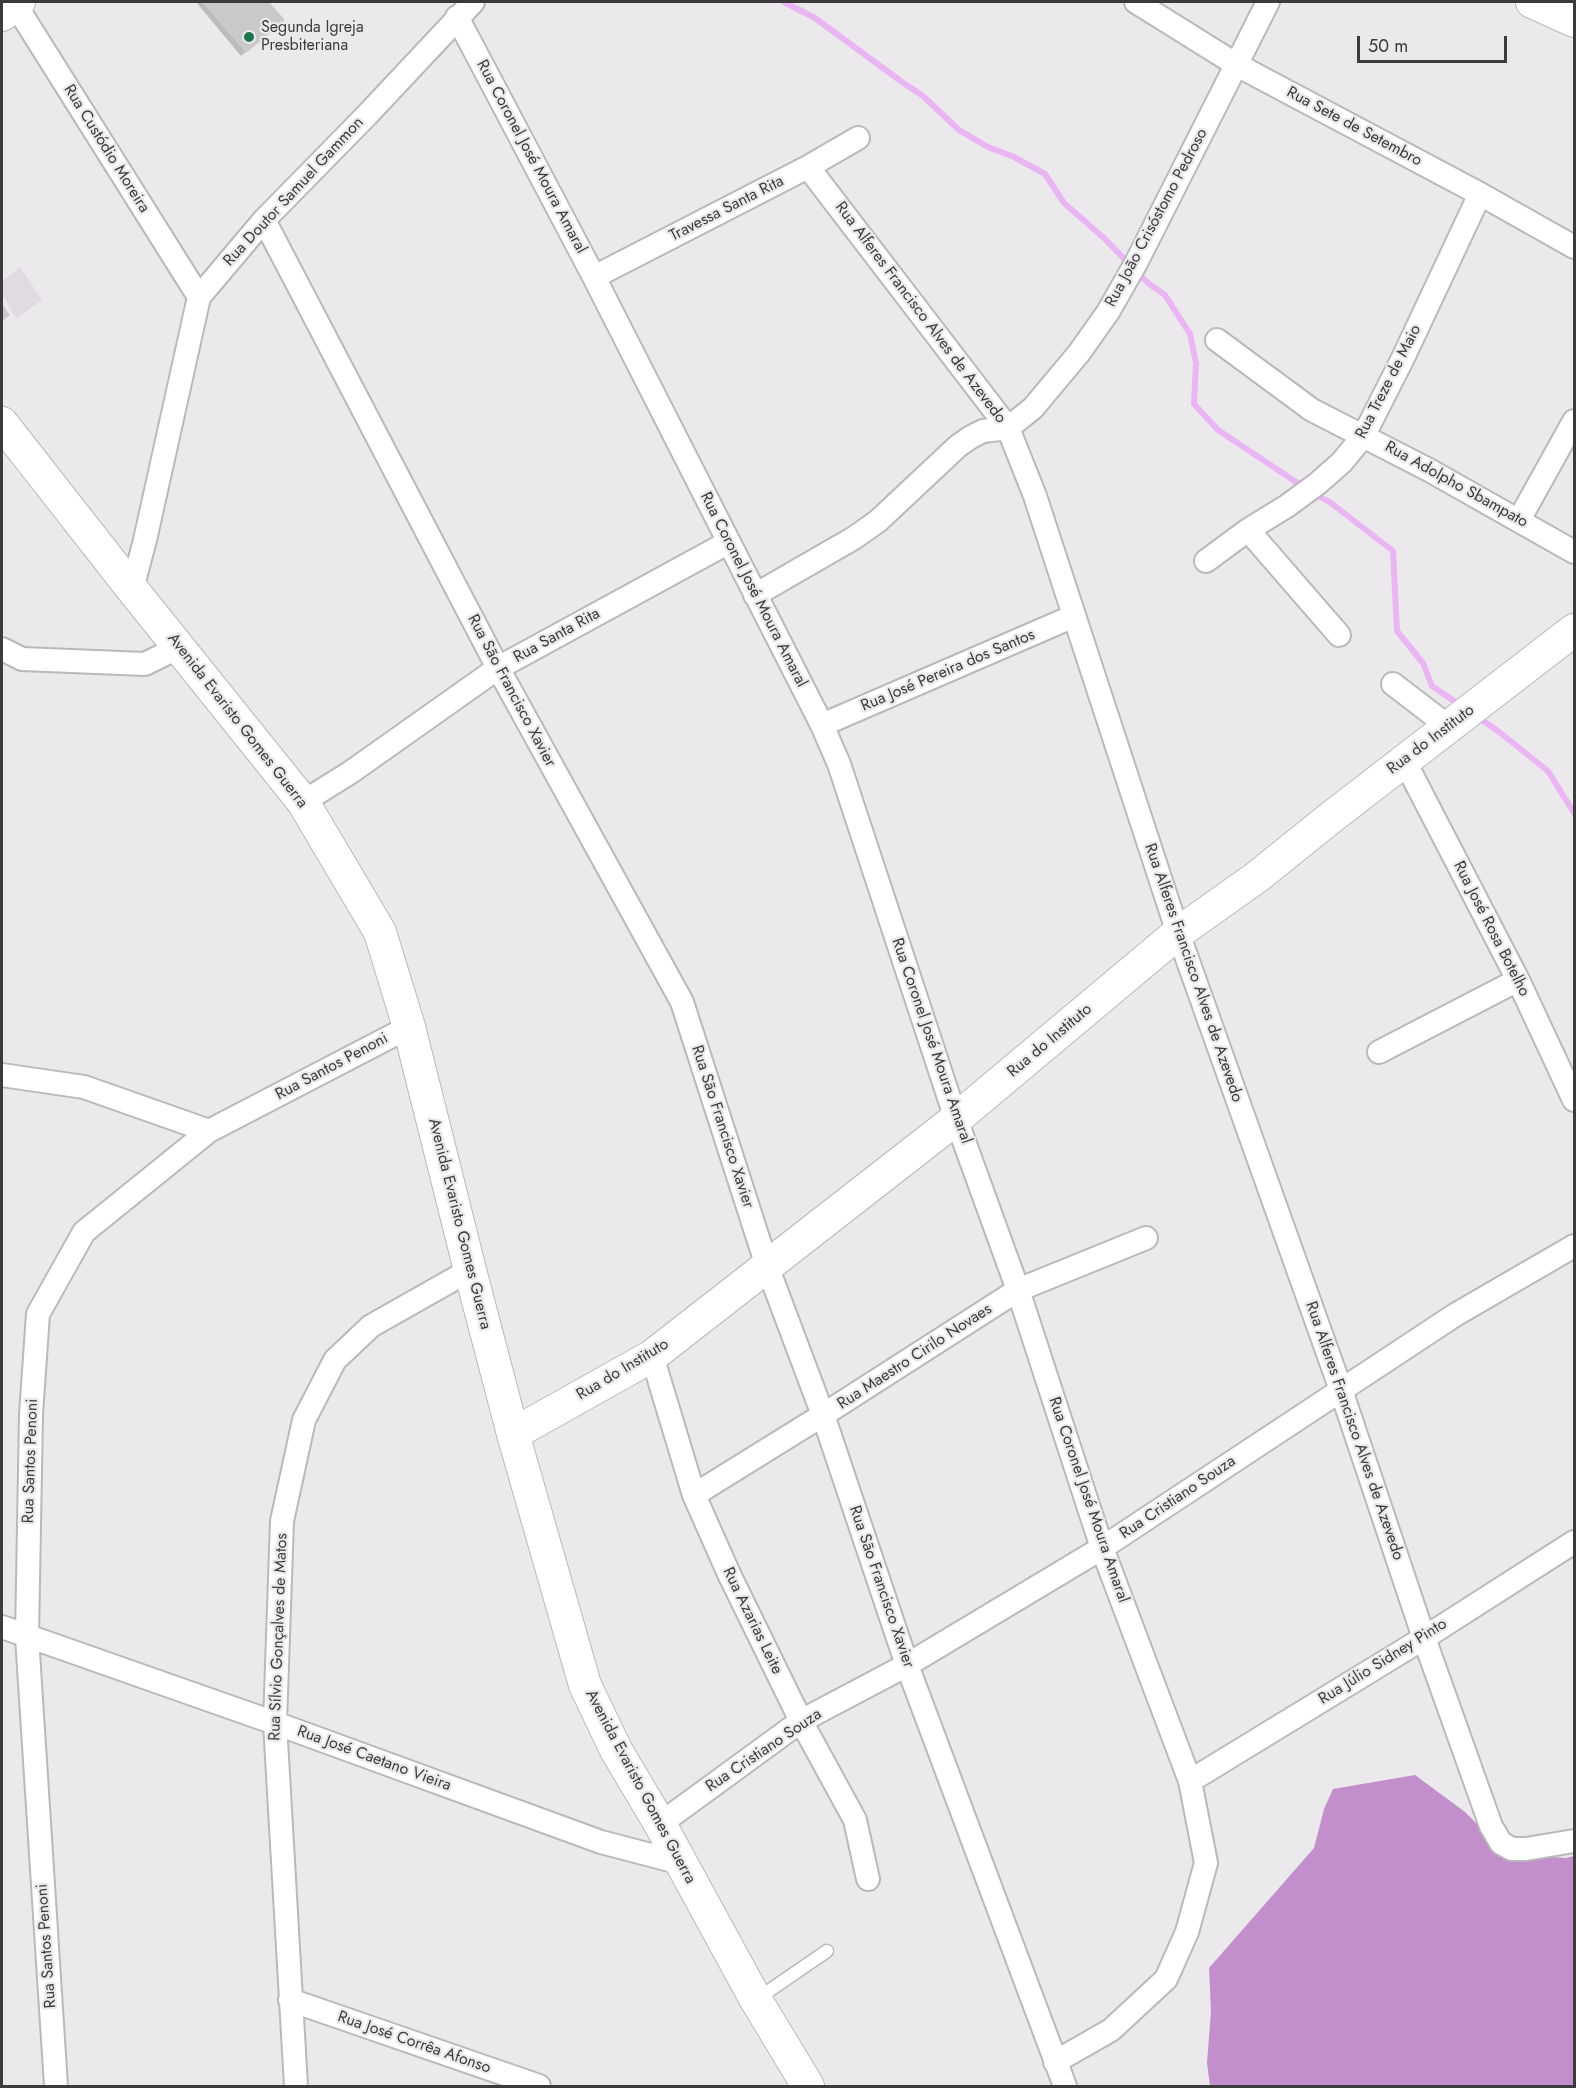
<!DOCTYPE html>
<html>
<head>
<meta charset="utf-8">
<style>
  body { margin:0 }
  #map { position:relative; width:1576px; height:2088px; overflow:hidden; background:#ece9ed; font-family:Jost,sans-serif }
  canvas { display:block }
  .frame { position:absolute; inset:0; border:3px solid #3c3b3c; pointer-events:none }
  .scale { position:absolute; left:1357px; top:36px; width:150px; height:27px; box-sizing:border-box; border:3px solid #3c3b3c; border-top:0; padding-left:8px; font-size:18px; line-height:21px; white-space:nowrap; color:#3c3b3c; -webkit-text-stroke:4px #ece9ed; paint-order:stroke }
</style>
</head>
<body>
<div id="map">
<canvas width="1576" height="2088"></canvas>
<div class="frame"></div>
<div class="scale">50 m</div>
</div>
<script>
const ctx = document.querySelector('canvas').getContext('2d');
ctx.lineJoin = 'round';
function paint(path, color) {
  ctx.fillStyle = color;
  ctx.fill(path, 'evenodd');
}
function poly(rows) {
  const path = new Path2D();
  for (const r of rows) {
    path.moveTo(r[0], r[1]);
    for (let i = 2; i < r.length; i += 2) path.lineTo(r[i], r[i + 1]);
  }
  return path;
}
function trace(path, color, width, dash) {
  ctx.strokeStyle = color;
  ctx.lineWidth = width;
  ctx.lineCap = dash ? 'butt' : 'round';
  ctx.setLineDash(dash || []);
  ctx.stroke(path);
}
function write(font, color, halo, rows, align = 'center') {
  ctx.font = font + ' Jost,sans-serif';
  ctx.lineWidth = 4.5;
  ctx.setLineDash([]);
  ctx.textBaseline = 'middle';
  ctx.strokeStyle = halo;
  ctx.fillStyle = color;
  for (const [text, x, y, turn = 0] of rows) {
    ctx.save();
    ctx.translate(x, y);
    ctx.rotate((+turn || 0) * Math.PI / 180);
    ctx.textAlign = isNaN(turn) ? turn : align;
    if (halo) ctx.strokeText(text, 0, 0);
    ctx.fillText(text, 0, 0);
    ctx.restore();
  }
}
const built = poly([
  [20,267,42,300,16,319,5,298,2,298,2,281]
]);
const forest = poly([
  [1415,1775,1465,1812,1507,1854,1566,1858,1574,1856,1574,2086,1210,2086,1207,2063,1211,2011,1209,1968,1314,1848,1324,1809,1333,1789]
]);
const shadow = poly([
  [196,2,267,2,283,20,241,56]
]);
const stream = poly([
  [784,2,815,18,902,82,923,96,959,130,988,147,1014,157,1045,174,1064,203,1105,239,1130,265],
  [1137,272,1148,283,1165,295,1190,334,1196,363,1194,404,1218,430,1305,488],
  [1313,493,1331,503,1393,551,1397,631,1423,663,1432,686,1460,705],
  [1476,716,1498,731,1548,771,1574,813]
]);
const building = poly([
  [202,2,269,2,285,20,246,53],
  [2,304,10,315,2,321]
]);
const lane = poly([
  [757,1999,827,1951]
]);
const street = poly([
  [1136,2,1237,65,1480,194,1574,247],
  [15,4,199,297],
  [457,17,594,277,822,725,839,764,956,1119,1018,1290,1102,1548,1190,1781,1206,1863,1187,1932,1166,1979,1111,2030,1055,2062],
  [808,167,1008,428,1035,496,1178,933,1341,1390,1424,1638,1491,1826,1501,1843,1512,1849,1526,1849,1574,1841],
  [264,220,498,668,682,1002,767,1266,823,1415,907,1665,1065,2086],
  [594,277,808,167,858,138],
  [1217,340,1312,410,1429,470,1574,552],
  [1519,520,1574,421],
  [1248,530,1339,635],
  [1206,561,1248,530,1287,506,1317,484,1342,462,1364,435,1403,358,1480,194],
  [132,589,145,540,199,297,264,220,367,115,473,2],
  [755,595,854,538,878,521,958,446,971,437,983,431,1008,428,1033,408,1079,353,1108,312,1136,263,1268,2],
  [2,649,22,659,145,664,179,647],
  [1393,684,1449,727],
  [822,725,1074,616],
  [1404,760,1518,980,1574,1100],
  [303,802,351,772,498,668,729,542],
  [1379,1052,1518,980],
  [2,1075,84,1087,209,1131],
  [652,1356,694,1495,729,1574,801,1721,855,1820,868,1879],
  [694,1495,823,1415,1018,1290,1146,1238],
  [2,1627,275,1723,601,1842,681,1863],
  [1190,1781,1424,1638,1574,1542],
  [660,1824,801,1721,907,1665,1102,1548,1455,1315,1574,1246],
  [290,2000,539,2086],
  [56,2086,27,1637,31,1414,38,1314,84,1232,209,1131,409,1027],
  [296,2086,275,1723,282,1521,304,1420,335,1360,371,1326,470,1270]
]);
const secondary = poly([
  [1532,2,1574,21],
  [2,15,19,2],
  [2,423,132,589,303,802,380,932,409,1027,470,1270,513,1434,585,1685,616,1750,660,1824,756,2000,808,2086],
  [513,1434,652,1356,956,1119,1178,933,1257,877,1329,819,1574,630]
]);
const markers = [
  [249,37,6,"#1c764b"]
];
const poiNames = [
  ["Segunda Igreja",261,28],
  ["Presbiteriana",261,46]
];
const streetNames = [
  ["Rua Sete de Setembro",1354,127,28],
  ["Rua Custódio Moreira",106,149,58],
  ["Rua Coronel José Moura Amaral",531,157,62],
  ["Rua Doutor Samuel Gammon",294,192,-47],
  ["Travessa Santa Rita",727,209,-27],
  ["Rua João Crisóstomo Pedroso",1157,218,-62],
  ["Rua Alferes Francisco Alves de Azevedo",920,313,53],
  ["Rua Treze de Maio",1389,382,-63],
  ["Rua Adolpho Sbampato",1456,485,29],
  ["Rua Coronel José Moura Amaral",753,590,63],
  ["Rua Santa Rita",557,636,-29],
  ["Rua José Pereira dos Santos",948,671,-23],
  ["Rua São Francisco Xavier",511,691,62],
  ["Avenida Evaristo Gomes Guerra",237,721,52],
  ["Rua do Instituto",1431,740,-37],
  ["Rua José Rosa Botelho",1491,929,63],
  ["Rua Alferes Francisco Alves de Azevedo",1193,973,71],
  ["Rua Coronel José Moura Amaral",931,1041,71],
  ["Rua do Instituto",1050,1041,-40],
  ["Rua Santos Penoni",332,1067,-28],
  ["Rua São Francisco Xavier",722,1127,72],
  ["Avenida Evaristo Gomes Guerra",459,1224,76],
  ["Rua Maestro Cirilo Novaes",915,1357,-33],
  ["Rua do Instituto",623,1370,-31],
  ["Rua Alferes Francisco Alves de Azevedo",1354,1431,71],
  ["Rua Santos Penoni",31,1461,-88],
  ["Rua Cristiano Souza",1178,1498,-34],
  ["Rua Coronel José Moura Amaral",1088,1500,71],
  ["Rua São Francisco Xavier",881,1587,71],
  ["Rua Azarias Leite",752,1621,64],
  ["Rua Sílvio Gonçalves de Matos",279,1637,-88],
  ["Rua Júlio Sidney Pinto",1383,1662,-32],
  ["Rua Cristiano Souza",764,1751,-34],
  ["Rua José Caetano Vieira",374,1759,20],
  ["Avenida Evaristo Gomes Guerra",640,1787,62],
  ["Rua Santos Penoni",47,1946,-94],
  ["Rua José Corrêa Afonso",414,2043,19]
];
paint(built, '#e2dae3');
paint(forest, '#c28fcc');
paint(shadow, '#0003');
trace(stream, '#e9b5f3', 6);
paint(building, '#cbc8cb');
trace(lane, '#bbb8bb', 15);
trace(street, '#bbb8bb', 26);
trace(secondary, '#bbb8bb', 34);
trace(lane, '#fff', 12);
trace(street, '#fff', 22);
trace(secondary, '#fff', 32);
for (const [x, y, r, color] of markers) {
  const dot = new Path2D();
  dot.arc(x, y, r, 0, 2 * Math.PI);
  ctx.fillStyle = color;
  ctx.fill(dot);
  trace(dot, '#ece9ed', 2);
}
write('16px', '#3c3b3c', '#ece9ed', poiNames, 'left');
write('16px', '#3c3b3c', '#ece9ed', streetNames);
</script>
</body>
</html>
